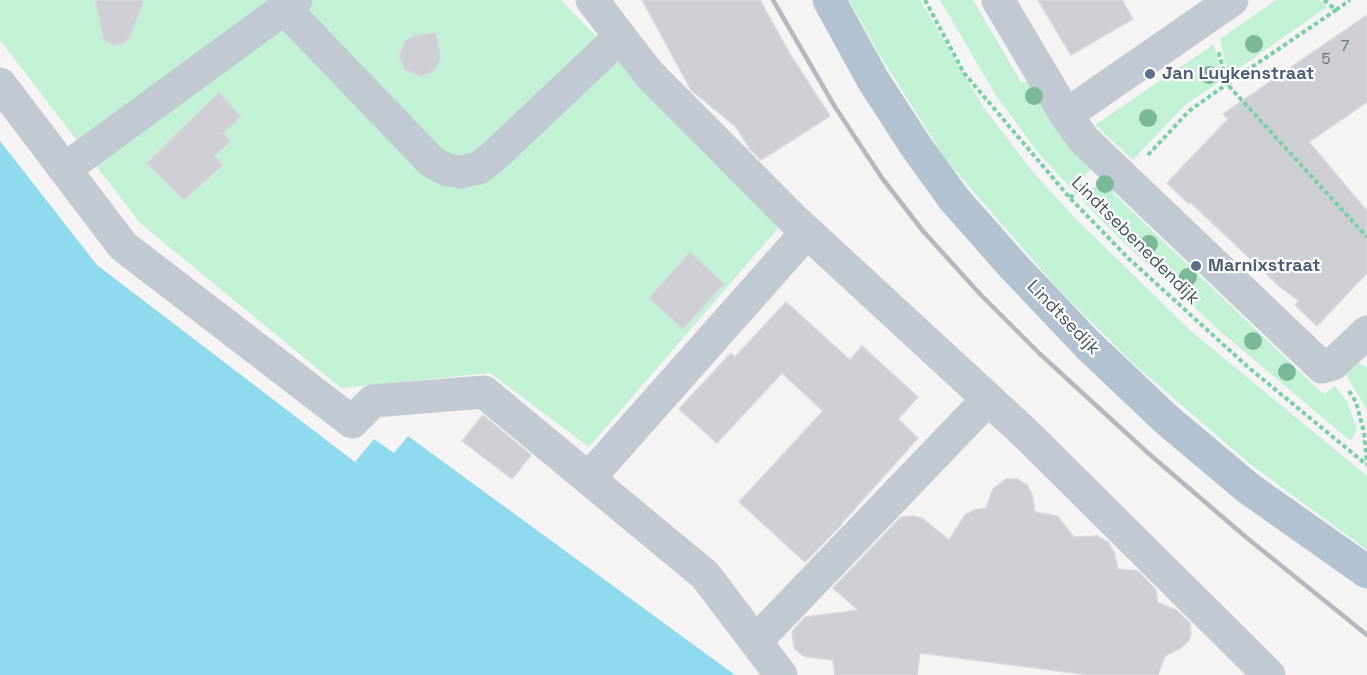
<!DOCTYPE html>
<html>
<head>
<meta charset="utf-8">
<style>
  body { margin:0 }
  canvas { display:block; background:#f5f3f3 }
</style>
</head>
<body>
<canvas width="1367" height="675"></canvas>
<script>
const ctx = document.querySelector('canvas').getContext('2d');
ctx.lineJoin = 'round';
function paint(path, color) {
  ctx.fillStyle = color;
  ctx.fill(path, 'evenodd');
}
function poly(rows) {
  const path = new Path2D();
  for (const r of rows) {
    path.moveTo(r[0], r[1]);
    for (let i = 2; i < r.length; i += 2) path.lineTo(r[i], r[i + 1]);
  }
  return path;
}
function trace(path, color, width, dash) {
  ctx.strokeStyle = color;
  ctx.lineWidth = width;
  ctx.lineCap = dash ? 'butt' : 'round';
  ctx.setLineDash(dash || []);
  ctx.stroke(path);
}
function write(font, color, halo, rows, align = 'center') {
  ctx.font = font + ' "Space Grotesk",sans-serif';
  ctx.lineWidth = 4.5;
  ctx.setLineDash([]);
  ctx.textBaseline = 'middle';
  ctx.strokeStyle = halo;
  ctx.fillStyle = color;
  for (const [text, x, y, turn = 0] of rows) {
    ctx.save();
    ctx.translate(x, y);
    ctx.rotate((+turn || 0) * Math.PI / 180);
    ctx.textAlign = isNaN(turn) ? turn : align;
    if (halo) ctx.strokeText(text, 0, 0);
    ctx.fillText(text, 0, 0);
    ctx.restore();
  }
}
const green = poly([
  [0,0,561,0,662,104,785,220,589,447,490,373,341,388,140,223,0,40],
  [849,0,920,0,982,105,1033,172,1075,218,1191,331,1367,476,1367,550,1250,464,1135,365,1058,289,946,160,879,54],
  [940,0,973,0,1021,82,1031,82,1096,164,1072,189,1039,154,995,94],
  [1276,0,1319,0,1327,7,1228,76,1220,39],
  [1214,44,1222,80,1185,105,1133,160,1095,125],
  [1106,174,1111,178,1113,193,1320,391,1325,394,1335,386,1347,402,1357,428,1352,439,1349,440,1323,418,1220,331,1122,241,1082,200],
  [1359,363,1367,367,1367,410,1346,374]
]);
const water = poly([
  [0,141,97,265,355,462,374,439,394,453,408,436,735,675,0,675]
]);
const building = poly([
  [95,0,144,0,130,37,124,43,113,45,104,40,95,0],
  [642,0,760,0,790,54,830,116,761,160,750,149,736,127,691,90,642,0],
  [1038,0,1122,0,1133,19,1071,55,1038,0],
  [1367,15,1367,102,1309,142,1367,211,1367,273,1317,326,1295,305,1299,301,1279,286,1190,202,1189,204,1167,183,1228,119,1223,114,1367,15],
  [436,33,440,55,440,60,435,70,425,75,420,76,405,70,399,56,405,41,414,35,436,33],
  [219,92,241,117,223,133,230,142,214,156,223,165,184,200,147,163,219,92],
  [690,252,724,284,683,329,649,298,690,252],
  [786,302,850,360,862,346,918,397,898,419,918,438,841,524,842,524,805,562,739,502,823,411,782,373,717,443,679,409,731,353,735,357,786,302],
  [483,415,531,455,512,479,462,441,483,415],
  [1006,479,1017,479,1027,485,1032,494,1035,512,1057,516,1074,537,1097,536,1108,542,1114,552,1118,569,1138,571,1156,590,1158,603,1176,610,1190,623,1191,635,1189,640,1181,648,1165,656,1158,675,1089,675,920,653,917,675,835,675,833,660,808,657,802,655,794,648,792,632,805,617,858,610,833,588,901,517,912,516,922,518,949,540,965,515,974,510,986,508,993,489,1006,479]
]);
const path = poly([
  [925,0,964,73,1070,198,1128,258,1248,367,1367,465],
  [1324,0,1336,10,1227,84,1367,237],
  [1336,10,1350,0],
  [1148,155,1189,111,1227,84,1218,50],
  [1070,198,1083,185],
  [1349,391,1356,402,1364,432,1367,464]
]);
const minor = poly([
  [592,0,649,74,793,219,1025,433,1269,675],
  [998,0,1066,115,1084,140,1322,367,1333,364,1367,332],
  [284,8,432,162,447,170,461,172,479,168,495,155,620,37],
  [0,84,123,246,352,422,373,401,484,392,705,575,781,675],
  [1066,115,1232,0],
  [65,169,296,0],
  [589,478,807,232],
  [756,641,988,399]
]);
const major = poly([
  [829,0,873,80,915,145,954,199,1014,267,1088,345,1166,419,1248,488,1367,572]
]);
const rail = poly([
  [773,0,835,107,882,178,923,231,980,294,1040,354,1148,453,1247,538,1367,635]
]);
const trees = [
  [1254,44],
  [1209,75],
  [1034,96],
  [1148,118],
  [1105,184],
  [1149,244],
  [1188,277],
  [1253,341],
  [1287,372]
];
const markers = [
  [1150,74,6,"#5c6f8a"],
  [1196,266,6,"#5c6f8a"]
];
const numberNames = [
  ["7",1345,47],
  ["5",1326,60]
];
const serviceNames = [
  ["Jan Luykenstraat",1162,74],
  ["Marnixstraat",1208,266]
];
const streetNames = [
  ["Lindtsebenedendijk",1135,241,45],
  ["Lindtsedijk",1063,318,46]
];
paint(green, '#c3f1d5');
paint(water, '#90daee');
paint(building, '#cdcfd5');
trace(building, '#d7d9de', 1.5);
trace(path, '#7ad0a6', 4, [4.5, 3]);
trace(minor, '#c1cad2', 33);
trace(major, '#b3c2d1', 33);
trace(rail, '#b5b8bd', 4.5);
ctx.fillStyle = '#7bb799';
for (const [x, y] of trees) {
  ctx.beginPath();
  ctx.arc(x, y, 9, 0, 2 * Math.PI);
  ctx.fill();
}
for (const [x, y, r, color] of markers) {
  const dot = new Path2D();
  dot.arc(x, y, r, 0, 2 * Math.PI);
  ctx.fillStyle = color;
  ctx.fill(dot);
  trace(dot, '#fff', 2);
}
write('15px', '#6b747e', null, numberNames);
write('bold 18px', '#4e5e75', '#fff', serviceNames, 'left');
write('18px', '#4a5661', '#fff', streetNames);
</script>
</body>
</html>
